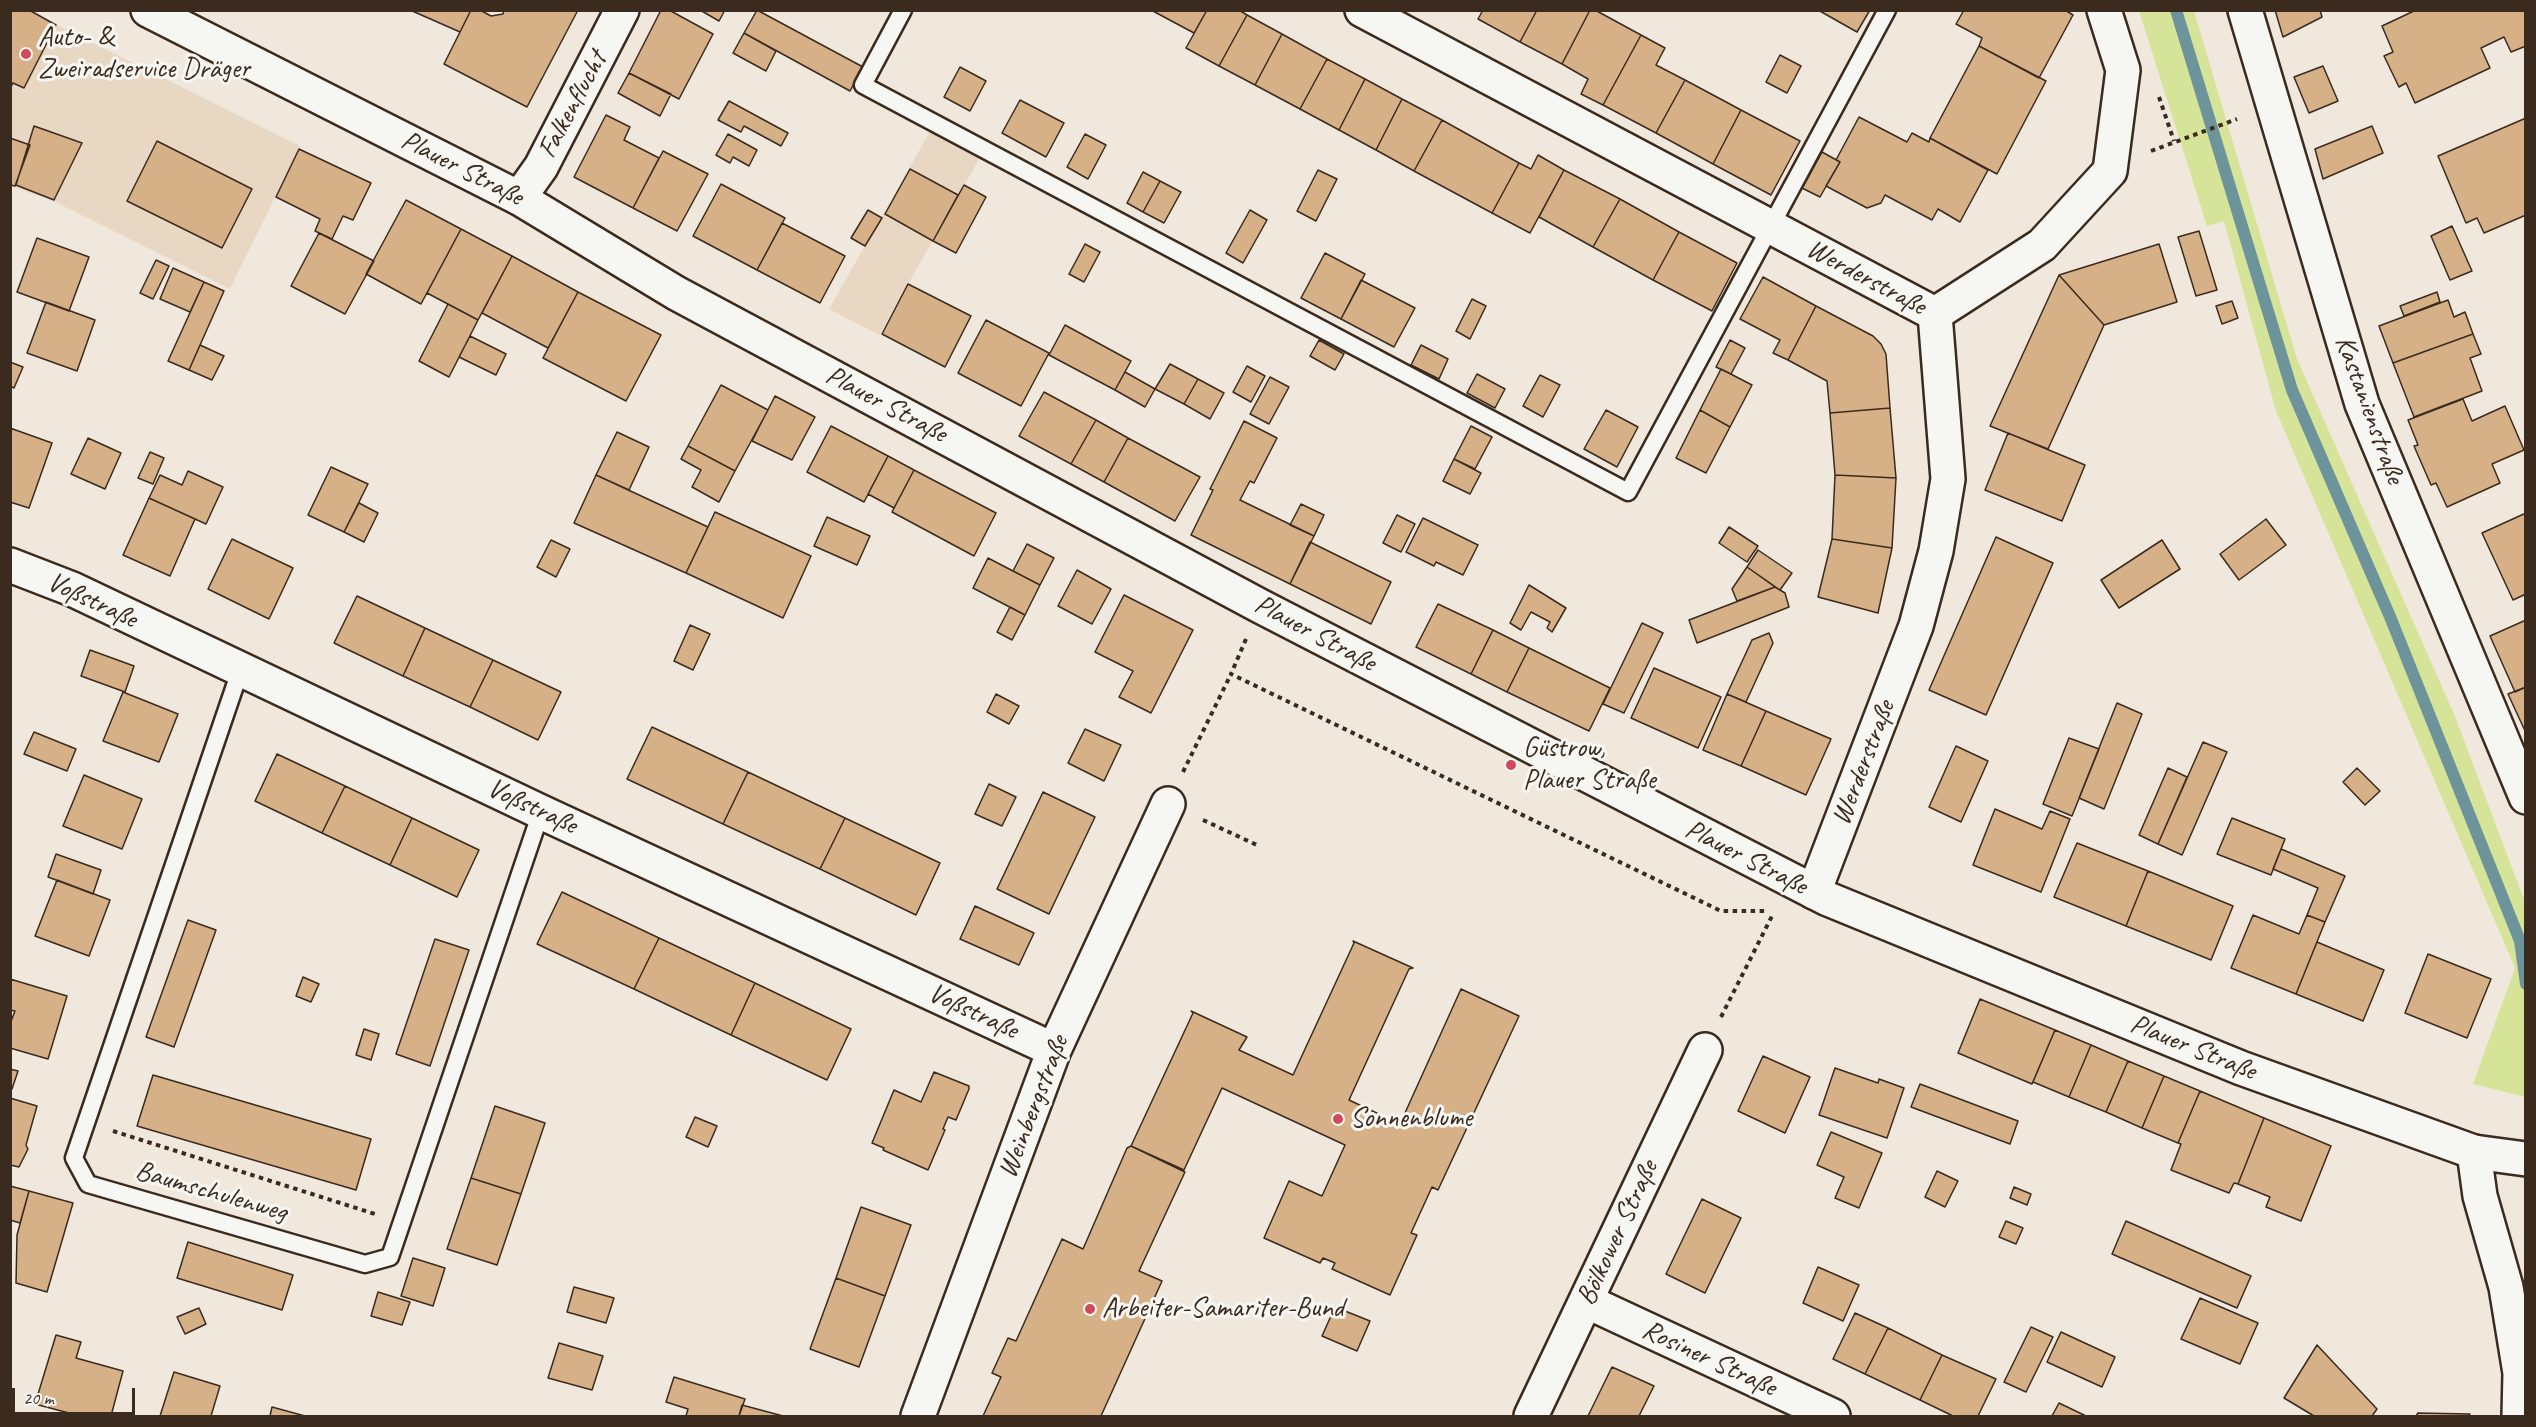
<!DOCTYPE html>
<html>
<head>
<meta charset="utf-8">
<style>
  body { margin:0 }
  #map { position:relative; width:2536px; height:1427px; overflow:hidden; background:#f0e8dd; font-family:Caveat,sans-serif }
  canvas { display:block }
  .frame { position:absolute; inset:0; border:12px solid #3b2a1e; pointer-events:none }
  .scale { position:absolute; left:12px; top:1388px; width:123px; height:27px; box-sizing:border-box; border:3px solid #3b2a1e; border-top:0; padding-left:8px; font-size:18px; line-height:21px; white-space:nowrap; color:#3b2a1e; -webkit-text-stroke:4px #f6f6f2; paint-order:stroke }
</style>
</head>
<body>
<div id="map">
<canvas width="2536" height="1427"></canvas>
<div class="frame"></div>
<div class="scale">20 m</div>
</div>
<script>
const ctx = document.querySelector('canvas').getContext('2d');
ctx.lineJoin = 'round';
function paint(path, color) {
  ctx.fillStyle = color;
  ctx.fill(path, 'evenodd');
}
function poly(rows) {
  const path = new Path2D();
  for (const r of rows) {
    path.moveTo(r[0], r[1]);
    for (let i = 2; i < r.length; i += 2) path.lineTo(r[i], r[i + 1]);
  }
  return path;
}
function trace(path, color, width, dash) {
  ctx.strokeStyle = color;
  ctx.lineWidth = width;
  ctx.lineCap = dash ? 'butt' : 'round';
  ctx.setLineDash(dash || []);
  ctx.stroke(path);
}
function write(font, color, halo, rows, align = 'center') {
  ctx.font = font + ' Caveat,sans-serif';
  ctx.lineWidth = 6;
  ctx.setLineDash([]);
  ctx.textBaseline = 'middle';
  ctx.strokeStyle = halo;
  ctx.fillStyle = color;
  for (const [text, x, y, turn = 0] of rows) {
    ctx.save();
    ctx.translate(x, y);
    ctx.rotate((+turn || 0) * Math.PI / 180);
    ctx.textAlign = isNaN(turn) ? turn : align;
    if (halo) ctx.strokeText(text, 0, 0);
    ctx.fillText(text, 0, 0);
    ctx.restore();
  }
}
const built = poly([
  [11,11,29,11,300,146,230,289,53,201,11,186],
  [931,130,981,156,879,335,829,309]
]);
const green = poly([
  [2139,11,2194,11,2297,359,2454,714,2525,902,2525,1097,2473,1084,2515,968,2276,411,2224,221,2207,226]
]);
const stream = poly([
  [2176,10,2292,390,2391,619,2520,941,2526,984]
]);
const building = poly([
  [10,10,29,10,56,25,24,88,13,83,10,88,10,10],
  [410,10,471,10,460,32,410,10],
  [471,10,480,10,491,16,503,14,504,10,578,10,527,107,444,64,471,10],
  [661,10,669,10,713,34,679,99,629,73,661,10],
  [700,10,725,10,719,21,700,10],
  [757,10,863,67,850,91,744,33,757,10],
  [1151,10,1207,10,1194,33,1151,10],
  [1207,10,1239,10,1247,15,1219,66,1186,48,1207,10],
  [1483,10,1537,10,1520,42,1478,19,1483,10],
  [1537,10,1590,10,1562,64,1520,42,1537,10],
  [1590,10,1595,10,1641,35,1603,105,1581,94,1588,79,1562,64,1590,10],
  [1818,10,1870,10,1857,32,1818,10],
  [1964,10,2065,10,2073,15,2039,78,1979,46,1982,38,1956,24,1964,10],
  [2275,10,2320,10,2322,17,2283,37,2275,10],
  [2416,10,2526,10,2526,46,2511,52,2504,37,2481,48,2490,68,2415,103,2406,83,2399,87,2384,56,2393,52,2382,26,2416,10],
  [1247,15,1282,34,1255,85,1219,66,1247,15],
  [744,33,776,51,766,71,733,53,744,33],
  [1282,34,1327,59,1300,109,1255,85,1282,34],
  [1641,35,1665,48,1656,65,1685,80,1656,133,1603,105,1641,35],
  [1979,46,2046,81,1997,174,1930,138,1979,46],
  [1780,55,1801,66,1787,93,1766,82,1780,55],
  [1327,59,1365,79,1339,130,1300,109,1327,59],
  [2323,66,2338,101,2309,113,2294,77,2323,66],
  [960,67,986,81,970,111,944,97,960,67],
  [629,73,671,94,660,116,618,93,629,73],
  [1365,79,1402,99,1376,150,1339,130,1365,79],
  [1685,80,1741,110,1713,164,1656,133,1685,80],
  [1402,99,1442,120,1414,171,1376,150,1402,99],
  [1020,100,1064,123,1046,157,1002,133,1020,100],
  [729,101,788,133,781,146,744,126,741,132,718,120,729,101],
  [1741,110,1800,141,1771,195,1713,164,1741,110],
  [606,115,630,127,624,140,659,158,633,208,574,177,606,115],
  [1859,117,1907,142,1912,133,1929,142,1930,138,1988,170,1960,222,1938,209,1932,220,1885,195,1881,203,1867,208,1826,186,1840,162,1836,160,1859,117],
  [2526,118,2526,215,2484,233,2477,218,2466,223,2438,156,2526,118],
  [1442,120,1519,163,1492,213,1414,171,1442,120],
  [34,126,82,143,54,200,16,185,34,126],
  [2372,126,2383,153,2323,179,2315,149,2372,126],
  [728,134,757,150,749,166,733,157,730,163,716,155,728,134],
  [1085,134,1106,145,1088,179,1067,167,1085,134],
  [10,138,30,145,15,186,10,185,10,138],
  [157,141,252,189,222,248,127,201,157,141],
  [299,149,371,183,353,220,343,216,332,239,315,231,320,219,276,197,299,149],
  [663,151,708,174,677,231,633,208,663,151],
  [1822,152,1840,162,1820,197,1802,188,1822,152],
  [1538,155,1564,170,1530,233,1492,213,1519,163,1531,169,1538,155],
  [910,169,958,195,933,241,885,214,910,169],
  [1318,170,1337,179,1316,221,1297,211,1318,170],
  [1564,170,1620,199,1593,247,1539,217,1564,170],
  [1143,172,1160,181,1143,212,1127,203,1143,172],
  [1160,181,1181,192,1164,223,1143,212,1160,181],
  [721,184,785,218,757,270,693,236,721,184],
  [964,185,986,197,956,253,933,241,964,185],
  [1620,199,1679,232,1653,280,1593,247,1620,199],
  [406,200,461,229,421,304,366,274,406,200],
  [868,210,882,218,865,246,851,238,868,210],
  [1250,210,1267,220,1243,263,1226,253,1250,210],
  [782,223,845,256,820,303,757,270,782,223],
  [2452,226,2472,271,2450,280,2431,236,2452,226],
  [461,229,512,256,478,320,427,293,461,229],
  [2199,231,2217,290,2196,296,2178,237,2199,231],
  [1679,232,1737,263,1712,311,1653,280,1679,232],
  [319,233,374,261,345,314,291,286,319,233],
  [37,238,89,257,69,311,17,292,37,238],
  [1085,244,1100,252,1084,282,1069,274,1085,244],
  [2159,244,2177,302,2104,325,2059,275,2159,244],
  [1325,253,1365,274,1341,319,1301,298,1325,253],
  [512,256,578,292,548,348,482,313,512,256],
  [156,260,169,266,153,299,140,293,156,260],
  [173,268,204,282,190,312,160,299,173,268],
  [2059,275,2104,325,2048,449,1990,426,2059,275],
  [1763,277,1816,306,1788,360,1773,353,1780,340,1740,319,1763,277],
  [1361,280,1415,308,1394,347,1341,319,1361,280],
  [204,282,224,291,189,370,168,361,204,282],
  [908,284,971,316,945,367,882,334,908,284],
  [578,292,661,335,626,401,543,358,578,292],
  [2437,292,2440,302,2404,316,2400,306,2437,292],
  [1472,299,1486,306,1470,339,1456,331,1472,299],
  [2448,300,2454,317,2465,312,2473,334,2393,363,2379,326,2448,300],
  [2232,301,2238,318,2222,324,2216,306,2232,301],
  [46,302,95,320,77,371,27,353,46,302],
  [448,304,478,320,449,377,419,361,448,304],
  [1816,306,1873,336,1881,344,1886,354,1890,408,1830,413,1827,381,1788,360,1816,306],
  [986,320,1049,353,1021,406,958,373,986,320],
  [1065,325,1131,361,1115,390,1049,355,1065,325],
  [2473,334,2481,354,2470,358,2482,391,2414,417,2393,363,2473,334],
  [470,336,506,354,496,375,459,357,470,336],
  [1319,340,1344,354,1335,370,1310,356,1319,340],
  [1730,340,1745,348,1731,374,1716,367,1730,340],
  [200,345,224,356,212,380,189,370,200,345],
  [1421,345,1448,359,1439,379,1411,365,1421,345],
  [10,362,23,367,14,388,10,386,10,362],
  [1170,364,1198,379,1184,404,1155,389,1170,364],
  [1247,366,1265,376,1251,402,1233,392,1247,366],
  [1721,369,1752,385,1730,427,1700,410,1721,369],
  [1125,372,1155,389,1145,407,1115,390,1125,372],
  [1477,374,1505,389,1495,408,1467,393,1477,374],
  [1540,375,1560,385,1543,417,1523,406,1540,375],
  [1270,377,1289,387,1269,424,1250,414,1270,377],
  [1198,379,1224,393,1210,419,1184,404,1198,379],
  [721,385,768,410,735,471,688,446,721,385],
  [1044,392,1096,420,1071,464,1019,436,1044,392],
  [775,396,815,417,792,460,752,441,775,396],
  [2463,399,2472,421,2505,406,2524,450,2492,464,2500,483,2447,507,2436,483,2431,485,2414,446,2418,445,2408,420,2463,399],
  [1890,408,1896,478,1835,475,1830,413,1890,408],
  [1606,410,1638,427,1617,467,1584,449,1606,410],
  [1700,410,1730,427,1706,473,1676,458,1700,410],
  [1096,420,1128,438,1104,482,1071,464,1096,420],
  [1244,421,1277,438,1254,483,1250,481,1240,500,1314,536,1290,584,1191,535,1213,490,1210,489,1244,421],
  [831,426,888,456,864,502,807,472,831,426],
  [1471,426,1492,437,1475,469,1454,459,1471,426],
  [10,428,52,443,29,508,10,502,10,428],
  [617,432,649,447,629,490,596,475,617,432],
  [2008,433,2085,465,2062,521,1985,490,2008,433],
  [88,438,121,453,105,489,71,474,88,438],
  [1128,438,1200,477,1175,521,1104,482,1128,438],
  [688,446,735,471,719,502,692,487,701,470,681,459,688,446],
  [150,452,164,458,153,484,138,478,150,452],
  [888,456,914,470,894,508,868,494,888,456],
  [1454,459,1481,473,1470,494,1443,481,1454,459],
  [331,467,368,484,344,532,308,515,331,467],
  [914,470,996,513,974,556,892,512,914,470],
  [188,471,223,487,206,524,149,498,160,475,182,485,188,471],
  [596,475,708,527,686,573,574,523,596,475],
  [1835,475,1896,478,1892,548,1832,539,1835,475],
  [149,498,195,519,170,576,123,555,149,498],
  [359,503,378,513,364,542,344,532,359,503],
  [1301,504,1324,515,1314,536,1290,525,1301,504],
  [715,512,811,556,783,618,686,573,715,512],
  [2526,513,2526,594,2513,600,2482,533,2526,513],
  [1397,515,1415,524,1401,552,1383,543,1397,515],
  [827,517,870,536,857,565,814,546,827,517],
  [1423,518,1478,545,1463,575,1436,562,1434,566,1406,552,1423,518],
  [2266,519,2286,545,2239,580,2220,554,2266,519],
  [1729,527,1758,546,1747,562,1719,543,1729,527],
  [1996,537,2053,563,1986,715,1929,690,1996,537],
  [232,539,293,568,269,619,208,589,232,539],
  [1832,539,1892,548,1878,613,1818,597,1832,539],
  [551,540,570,549,556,577,537,567,551,540],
  [2162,540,2180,569,2119,608,2101,580,2162,540],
  [1310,542,1391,582,1371,624,1290,584,1310,542],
  [1027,544,1054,558,1040,585,1013,571,1027,544],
  [1758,550,1792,573,1780,590,1747,567,1758,550],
  [988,558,1040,585,1025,615,973,588,988,558],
  [1747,567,1775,587,1737,601,1732,589,1747,567],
  [1077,570,1111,589,1092,624,1058,606,1077,570],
  [1529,585,1566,608,1552,632,1547,628,1550,622,1531,612,1521,630,1510,623,1529,585],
  [1775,587,1785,593,1789,607,1697,643,1689,620,1775,587],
  [1124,595,1193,630,1151,713,1119,697,1133,671,1095,652,1124,595],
  [357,596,425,628,403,676,334,643,357,596],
  [1438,604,1493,630,1471,674,1416,647,1438,604],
  [1010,607,1025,615,1012,640,997,632,1010,607],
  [2526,620,2526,687,2515,692,2490,636,2526,620],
  [1642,623,1663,633,1624,713,1603,704,1642,623],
  [690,625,710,634,693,670,674,661,690,625],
  [425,628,493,660,470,707,403,676,425,628],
  [1493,630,1529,648,1507,692,1471,674,1493,630],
  [1769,633,1773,643,1746,702,1727,694,1752,640,1769,633],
  [1529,648,1610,688,1589,731,1507,692,1529,648],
  [90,650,134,666,125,692,81,676,90,650],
  [493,660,561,692,538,740,470,707,493,660],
  [1654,668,1721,697,1698,748,1631,718,1654,668],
  [2526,687,2526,733,2508,694,2526,687],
  [123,692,178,714,159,762,103,741,123,692],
  [996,694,1019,706,1009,724,987,712,996,694],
  [1727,694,1766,711,1741,766,1703,750,1727,694],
  [2117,703,2142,714,2104,809,2079,798,2117,703],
  [1766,711,1831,739,1806,795,1741,766,1766,711],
  [652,727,748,772,723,824,627,779,652,727],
  [1085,729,1121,745,1104,781,1068,763,1085,729],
  [34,732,76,749,67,771,24,754,34,732],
  [2069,738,2099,749,2072,816,2043,804,2069,738],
  [2203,742,2227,752,2182,855,2158,844,2203,742],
  [1956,746,1988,761,1961,822,1929,807,1956,746],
  [277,754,345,786,322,833,255,801,277,754],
  [2168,768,2187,777,2158,844,2139,835,2168,768],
  [2357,768,2380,791,2365,805,2343,782,2357,768],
  [748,772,845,818,820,869,723,824,748,772],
  [84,775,142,799,122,849,63,826,84,775],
  [989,784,1016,797,1002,826,975,814,989,784],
  [345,786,412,818,390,865,322,833,345,786],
  [1043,792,1095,817,1049,914,997,889,1043,792],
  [1995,809,2042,829,2050,811,2070,819,2041,892,1973,865,1995,809],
  [412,818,479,850,457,897,390,865,412,818],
  [845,818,940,863,916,915,820,869,845,818],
  [2232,818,2285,839,2271,875,2217,854,2232,818],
  [2077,843,2148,871,2126,926,2054,897,2077,843],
  [2281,849,2345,876,2325,922,2307,915,2318,888,2273,869,2281,849],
  [56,854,101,870,93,894,48,877,56,854],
  [2148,871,2233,906,2211,960,2126,926,2148,871],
  [57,880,110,900,89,956,35,936,57,880],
  [562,892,659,938,634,989,537,944,562,892],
  [975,906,1034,933,1019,965,960,939,975,906],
  [2253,915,2299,934,2307,915,2325,922,2296,994,2231,968,2253,915],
  [188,920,216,930,174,1047,146,1037,188,920],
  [659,938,755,983,731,1035,634,989,659,938],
  [435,939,469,950,430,1066,396,1054,435,939],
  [1353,941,1413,968,1409,969,1349,1100,1400,1124,1461,989,1519,1016,1438,1190,1432,1187,1411,1233,1417,1235,1390,1295,1332,1269,1335,1263,1323,1258,1320,1263,1264,1238,1289,1181,1322,1196,1345,1145,1222,1088,1184,1170,1131,1146,1193,1013,1191,1011,1247,1037,1239,1050,1293,1075,1354,943,1353,941],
  [2317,942,2384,970,2363,1021,2296,994,2317,942],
  [2428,954,2491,979,2467,1038,2405,1013,2428,954],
  [303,977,319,984,311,1002,296,996,303,977],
  [10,979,67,996,48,1059,10,1048,10,1024,15,1011,10,1010,10,979],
  [755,983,851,1029,827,1080,731,1035,755,983],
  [1980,999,2055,1030,2032,1084,1958,1053,1980,999],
  [364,1029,379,1034,371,1060,356,1055,364,1029],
  [2055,1030,2091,1045,2069,1097,2033,1082,2055,1030],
  [2091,1045,2128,1061,2106,1112,2069,1097,2091,1045],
  [1763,1056,1810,1077,1785,1133,1738,1111,1763,1056],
  [2128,1061,2164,1076,2142,1128,2106,1112,2128,1061],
  [1835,1068,1878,1083,1879,1079,1904,1088,1887,1138,1819,1115,1835,1068],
  [10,1069,18,1071,12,1089,10,1088,10,1069],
  [934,1072,969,1086,969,1089,956,1120,948,1117,943,1129,945,1130,928,1170,883,1150,884,1148,872,1143,894,1090,921,1102,934,1072],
  [153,1075,371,1139,356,1190,137,1126,153,1075],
  [2164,1076,2200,1091,2178,1143,2142,1128,2164,1076],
  [1920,1084,2018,1121,2010,1144,1911,1107,1920,1084],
  [2200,1091,2264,1118,2238,1184,2234,1183,2229,1193,2171,1170,2181,1144,2178,1143,2200,1091],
  [10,1098,37,1106,26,1145,28,1149,19,1167,10,1165,10,1098],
  [495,1106,545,1123,521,1194,471,1178,495,1106],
  [695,1117,717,1126,708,1147,686,1137,695,1117],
  [2264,1118,2331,1146,2301,1221,2266,1207,2270,1197,2238,1184,2264,1118],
  [1831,1132,1882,1153,1859,1208,1835,1198,1844,1177,1817,1165,1831,1132],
  [1131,1146,1185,1172,1139,1271,1162,1281,1101,1416,983,1416,1001,1377,992,1373,1008,1338,1016,1341,1062,1239,1083,1249,1127,1148,1131,1146],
  [1937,1171,1958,1181,1945,1207,1925,1197,1937,1171],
  [471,1178,521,1194,497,1265,447,1249,471,1178],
  [10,1186,29,1191,20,1223,10,1220,10,1186],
  [2014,1187,2031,1194,2027,1205,2010,1198,2014,1187],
  [29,1191,73,1203,47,1292,16,1283,17,1235,29,1191],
  [1702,1199,1741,1218,1705,1293,1666,1274,1702,1199],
  [861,1207,911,1225,885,1296,836,1278,861,1207],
  [2006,1221,2023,1228,2016,1244,1999,1237,2006,1221],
  [2126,1221,2251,1276,2237,1308,2112,1254,2126,1221],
  [188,1242,293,1275,282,1310,177,1278,188,1242],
  [413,1258,445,1268,433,1306,401,1296,413,1258],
  [1818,1267,1859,1285,1843,1321,1803,1303,1818,1267],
  [836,1278,885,1296,859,1367,810,1349,836,1278],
  [574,1287,614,1298,606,1323,567,1312,574,1287],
  [378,1292,410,1302,402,1325,371,1316,378,1292],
  [2200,1298,2258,1323,2240,1364,2181,1339,2200,1298],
  [1335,1307,1370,1321,1357,1351,1322,1336,1335,1307],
  [199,1308,206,1324,185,1334,177,1317,199,1308],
  [1855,1313,1888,1328,1865,1374,1833,1359,1855,1313],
  [2031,1327,2053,1337,2026,1392,2004,1382,2031,1327],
  [1888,1328,1942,1355,1920,1400,1865,1374,1888,1328],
  [2061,1332,2115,1357,2102,1387,2047,1362,2061,1332],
  [56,1335,81,1342,76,1358,123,1371,111,1416,80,1416,35,1404,56,1335],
  [559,1343,603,1356,592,1390,548,1378,559,1343],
  [2317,1345,2377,1409,2372,1416,2314,1416,2284,1398,2317,1345],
  [1942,1355,1996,1379,1978,1416,1953,1416,1920,1400,1942,1355],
  [1612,1367,1654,1386,1639,1416,1588,1416,1612,1367],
  [174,1372,220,1386,211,1416,160,1416,174,1372],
  [674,1377,745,1399,739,1416,686,1416,688,1409,666,1402,674,1377],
  [2059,1403,2086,1416,2052,1416,2059,1403],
  [742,1405,783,1416,739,1416,742,1405],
  [272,1407,305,1416,270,1416,272,1407],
  [2418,1413,2470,1414,2468,1416,2416,1416,2418,1413]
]);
const path = poly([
  [2159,97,2174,141],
  [2151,151,2237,119],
  [1246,639,1231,674,1721,911,1767,911],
  [1183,772,1231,674],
  [1203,820,1259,846],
  [1721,1017,1773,914],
  [113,1131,375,1214]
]);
const lane = poly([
  [903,10,863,85,1628,492,1887,10],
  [240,671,74,1158,88,1184,365,1264,390,1257,541,812]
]);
const street = poly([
  [1362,10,1935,314],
  [2245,10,2362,404,2526,797],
  [519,198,541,167,622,10],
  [1935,314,2042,245,2110,171,2123,70,2104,10],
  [10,565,72,589,541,812,1054,1050],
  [1814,892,1916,626,1936,551,1948,479,1935,314],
  [2474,1152,2480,1196,2506,1287,2520,1373,2519,1416],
  [1586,1301,1833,1416],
  [918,1416,1054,1050,1168,804],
  [1531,1416,1705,1050]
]);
const secondary = poly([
  [148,10,519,198,676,293,1260,606,1828,899,2241,1068,2474,1152,2526,1159]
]);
const markers = [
  [26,54,6,"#d1495b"],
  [1511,765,6,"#d1495b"],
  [1338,1119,6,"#d1495b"],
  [1090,1309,6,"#d1495b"]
];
const poiNames = [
  ["Auto- &",38,38],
  ["Zweiradservice Dräger",38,70],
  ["Güstrow,",1523,749],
  ["Plauer Straße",1523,781],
  ["Sonnenblume",1350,1119],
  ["Arbeiter-Samariter-Bund",1102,1309]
];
const streetNames = [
  ["Falkenflucht",573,105,-62],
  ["Plauer Straße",462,169,27],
  ["Werderstraße",1866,278,28],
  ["Plauer Straße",886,405,28],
  ["Kastanienstraße",2369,410,70],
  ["Voßstraße",92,601,25],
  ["Plauer Straße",1315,634,28],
  ["Werderstraße",1864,763,-69],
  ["Voßstraße",532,807,25],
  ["Plauer Straße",1746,858,27],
  ["Voßstraße",973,1012,25],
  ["Plauer Straße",2193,1048,22],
  ["Weinbergstraße",1034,1107,-69],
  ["Baumschulenweg",211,1192,16],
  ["Bölkower Straße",1618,1233,-65],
  ["Rosiner Straße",1709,1359,25]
];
paint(built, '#e8d7c3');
paint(green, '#d5e498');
trace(stream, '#6d949a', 12);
paint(building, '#d6b087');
trace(building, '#3b2a1e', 1.5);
trace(lane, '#3b2a1e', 21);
trace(street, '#3b2a1e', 38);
trace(secondary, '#3b2a1e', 38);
trace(path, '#3b2a1e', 4, [4.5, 4.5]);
trace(lane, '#f6f6f2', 16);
trace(street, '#f6f6f2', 33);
trace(secondary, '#f6f6f2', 33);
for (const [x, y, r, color] of markers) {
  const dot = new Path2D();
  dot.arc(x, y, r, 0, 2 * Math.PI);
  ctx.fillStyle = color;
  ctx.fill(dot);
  trace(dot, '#f6f6f2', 2);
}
write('28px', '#3b2a1e', '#f6f6f2', poiNames, 'left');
write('28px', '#3b2a1e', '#f6f6f2', streetNames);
</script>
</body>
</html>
